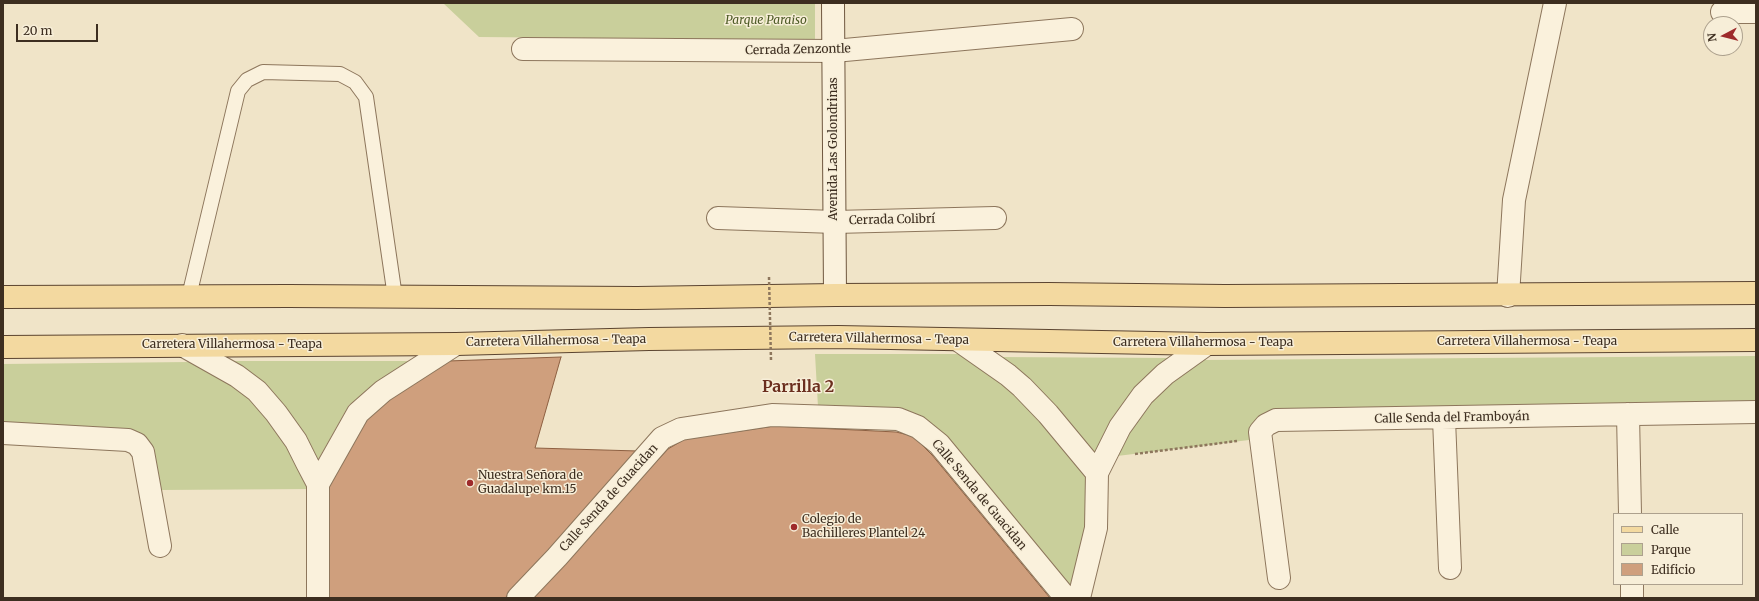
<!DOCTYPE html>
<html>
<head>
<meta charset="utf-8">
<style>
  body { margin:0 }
  #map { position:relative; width:1759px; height:601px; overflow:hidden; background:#f0e4c8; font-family:Merriweather,serif }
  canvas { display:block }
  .frame { position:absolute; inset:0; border:4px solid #3d2e20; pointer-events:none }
  .legend { position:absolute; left:1613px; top:513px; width:130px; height:72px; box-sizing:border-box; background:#f7eed8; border:1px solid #ada18e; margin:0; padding:5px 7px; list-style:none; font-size:12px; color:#3d2e20 }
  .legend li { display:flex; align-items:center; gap:8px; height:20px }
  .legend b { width:20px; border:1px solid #ada18e }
  .north { position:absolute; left:1703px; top:16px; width:40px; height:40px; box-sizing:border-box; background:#f7eed8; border:1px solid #ada18e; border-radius:50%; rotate:263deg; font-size:11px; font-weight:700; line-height:16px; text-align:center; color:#3d2e20 }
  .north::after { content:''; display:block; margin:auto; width:14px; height:18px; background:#9e2a2b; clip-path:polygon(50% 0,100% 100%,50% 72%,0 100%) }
  .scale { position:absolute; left:16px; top:24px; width:82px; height:18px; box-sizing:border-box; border:2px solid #3d2e20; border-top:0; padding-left:5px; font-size:12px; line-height:14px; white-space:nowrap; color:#3d2e20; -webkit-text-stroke:3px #f7eed8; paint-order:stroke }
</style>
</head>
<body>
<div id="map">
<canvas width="1759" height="601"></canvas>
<div class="frame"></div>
<ul class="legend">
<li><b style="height:5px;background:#f3d9a0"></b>Calle</li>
<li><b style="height:11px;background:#c9cf9b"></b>Parque</li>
<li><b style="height:11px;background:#cf9f7d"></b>Edificio</li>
</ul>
<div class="north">N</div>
<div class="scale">20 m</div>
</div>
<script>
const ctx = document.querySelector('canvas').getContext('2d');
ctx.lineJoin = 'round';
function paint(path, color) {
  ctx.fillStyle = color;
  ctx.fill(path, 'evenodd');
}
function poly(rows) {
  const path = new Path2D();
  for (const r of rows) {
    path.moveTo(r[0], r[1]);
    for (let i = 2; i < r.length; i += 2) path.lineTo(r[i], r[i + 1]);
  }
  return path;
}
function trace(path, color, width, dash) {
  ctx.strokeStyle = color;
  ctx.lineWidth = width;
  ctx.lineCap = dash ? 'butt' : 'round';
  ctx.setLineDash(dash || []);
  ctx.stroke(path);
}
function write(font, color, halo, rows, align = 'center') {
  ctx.font = font + ' Merriweather,serif';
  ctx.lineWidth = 3;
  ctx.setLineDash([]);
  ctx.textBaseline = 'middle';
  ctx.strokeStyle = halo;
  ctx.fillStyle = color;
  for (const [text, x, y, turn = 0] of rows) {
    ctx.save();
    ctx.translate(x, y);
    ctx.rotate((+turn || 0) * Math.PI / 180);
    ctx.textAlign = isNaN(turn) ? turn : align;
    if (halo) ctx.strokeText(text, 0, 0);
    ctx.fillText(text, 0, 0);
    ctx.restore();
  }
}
const green = poly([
  [443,3,815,3,815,40,479,37],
  [815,354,964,354,1013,393,1042,422,1087,477,1085,529,1070,589,944,434,818,407],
  [1756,356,1756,402,1275,409,1259,417,1249,429,1249,440,1117,456,1128,432,1150,402,1172,381,1203,360],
  [998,357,1168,358,1135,390,1095,454,1056,407,1017,369],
  [233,361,411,361,349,405,318,460],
  [189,362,228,383,253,401,288,447,311,489,161,490,151,445,141,434,130,429,3,427,3,364]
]);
const building = poly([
  [561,357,535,448,638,451,553,548,505,598,327,598,327,489,365,418,388,400,448,361,561,357],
  [774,426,896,432,913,436,932,455,1050,598,529,598,668,449,685,439,774,426]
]);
const path = poly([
  [1135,454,1237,441]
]);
const lane = poly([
  [189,296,238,91,247,80,263,72,340,74,355,82,366,97,395,297]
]);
const street = poly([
  [1722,12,1756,12],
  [523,49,834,51,1072,29],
  [718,218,835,222,995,218],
  [1508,296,1514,200,1555,3],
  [958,340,1008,375,1022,387,1048,414,1097,473],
  [182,345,237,376,257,391,276,413,296,441,307,463,318,484,318,598],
  [1628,414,1630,514],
  [1444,419,1450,568],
  [3,433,128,440,137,444,143,452,160,546],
  [318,484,358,413,383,391,456,344],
  [1279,578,1260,432,1266,425,1276,420,1756,412],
  [1632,584,1632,598],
  [518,598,557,557,662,438,681,429,772,415,898,419,918,427,939,444,1066,598],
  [1079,598,1096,528,1097,473,1120,427,1143,395,1165,374,1207,344]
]);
const secondary = poly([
  [833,3,835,295]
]);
const primary = poly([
  [3,297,288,296,637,298,835,295,1049,294,1225,296,1756,293],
  [3,347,456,344,649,339,838,337,1207,344,1756,340]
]);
const pathBridge = poly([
  [769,277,771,360]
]);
const markers = [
  [470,483,4,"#9e2a2b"],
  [794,527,4,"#9e2a2b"]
];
const parkNames = [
  ["Parque Paraiso",766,21]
];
const streetNames = [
  ["Cerrada Zenzontle",798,50,-1],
  ["Avenida Las Golondrinas",834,149,-90],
  ["Cerrada Colibrí",892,220,-1],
  ["Carretera Villahermosa - Teapa",879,339,1],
  ["Carretera Villahermosa - Teapa",556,341,-1],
  ["Carretera Villahermosa - Teapa",1527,342],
  ["Carretera Villahermosa - Teapa",1203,343],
  ["Carretera Villahermosa - Teapa",232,345],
  ["Calle Senda del Framboyán",1452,418,-1],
  ["Calle Senda de Guacidan",979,495,50],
  ["Calle Senda de Guacidan",609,498,-48]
];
const poiNames = [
  ["Nuestra Señora de",478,476],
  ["Guadalupe km.15",478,490],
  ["Colegio de",802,520],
  ["Bachilleres Plantel 24",802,534]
];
const districtNames = [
  ["Parrilla 2",798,387]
];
paint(green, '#c9cf9b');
paint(building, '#cf9f7d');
trace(building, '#8d5f41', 1);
trace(lane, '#8d765c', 16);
trace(street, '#8d765c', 24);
trace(secondary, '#6f573f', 24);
trace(primary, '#5b4430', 24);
trace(path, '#8d765c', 2.5, [3, 2]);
trace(lane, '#faf1dc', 14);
trace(street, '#faf1dc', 22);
trace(secondary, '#faf1dc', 22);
trace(primary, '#f3d9a0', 22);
trace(pathBridge, '#8d765c', 2.5, [3, 2]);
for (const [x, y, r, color] of markers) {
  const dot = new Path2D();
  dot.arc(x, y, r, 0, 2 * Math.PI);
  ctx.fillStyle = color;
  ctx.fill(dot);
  trace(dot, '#f7eed8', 1.5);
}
write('italic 12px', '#4d5a26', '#f7eed8', parkNames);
write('12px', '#3d2e20', '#f7eed8', streetNames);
write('12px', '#3d2e20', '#f7eed8', poiNames, 'left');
write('bold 16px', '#6b2e1e', '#f7eed8', districtNames);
</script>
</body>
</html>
